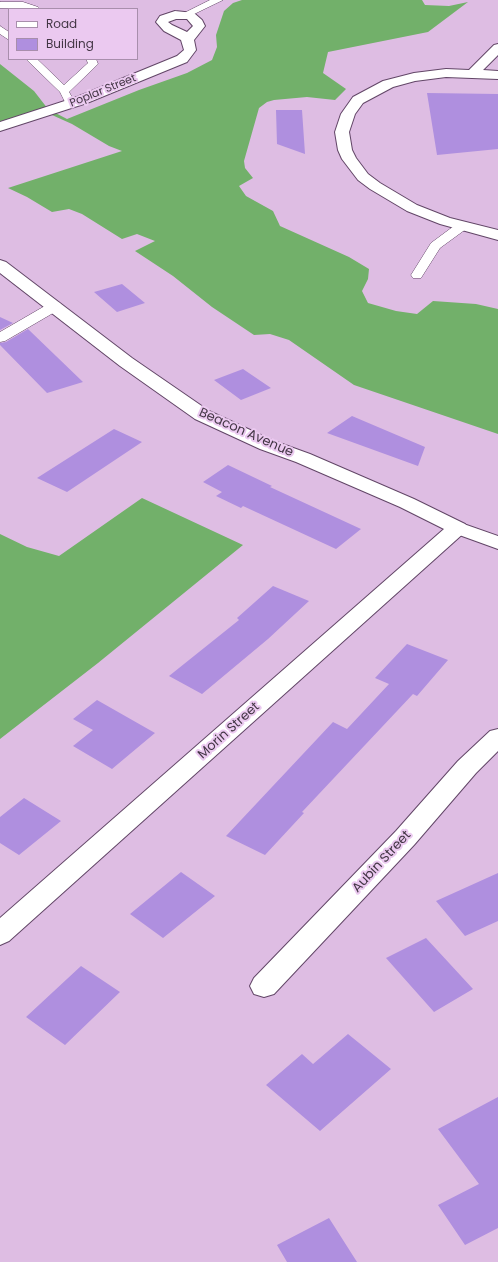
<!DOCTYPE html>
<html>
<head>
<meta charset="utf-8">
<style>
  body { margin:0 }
  #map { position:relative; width:498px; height:1262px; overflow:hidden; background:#debde3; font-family:Poppins,sans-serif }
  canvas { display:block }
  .legend { position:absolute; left:8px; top:8px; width:130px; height:52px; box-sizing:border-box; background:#ebc9f0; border:1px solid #a88eac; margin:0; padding:5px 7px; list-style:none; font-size:12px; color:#433645 }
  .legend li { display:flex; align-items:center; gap:8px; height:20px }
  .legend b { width:20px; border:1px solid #a88eac }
</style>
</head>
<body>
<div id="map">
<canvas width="498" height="1262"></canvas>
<ul class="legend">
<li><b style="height:5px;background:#fff"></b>Road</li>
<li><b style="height:11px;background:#af8fdf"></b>Building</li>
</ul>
</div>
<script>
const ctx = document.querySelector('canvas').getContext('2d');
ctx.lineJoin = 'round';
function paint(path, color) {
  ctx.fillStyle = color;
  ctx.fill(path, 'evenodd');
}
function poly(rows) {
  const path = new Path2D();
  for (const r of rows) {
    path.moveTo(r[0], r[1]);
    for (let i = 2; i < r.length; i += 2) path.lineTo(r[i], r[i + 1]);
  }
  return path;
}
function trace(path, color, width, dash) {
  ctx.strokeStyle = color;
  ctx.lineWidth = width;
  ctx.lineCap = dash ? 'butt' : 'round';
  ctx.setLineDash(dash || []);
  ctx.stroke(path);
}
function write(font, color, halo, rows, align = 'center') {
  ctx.font = font + ' Poppins,sans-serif';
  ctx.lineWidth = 4;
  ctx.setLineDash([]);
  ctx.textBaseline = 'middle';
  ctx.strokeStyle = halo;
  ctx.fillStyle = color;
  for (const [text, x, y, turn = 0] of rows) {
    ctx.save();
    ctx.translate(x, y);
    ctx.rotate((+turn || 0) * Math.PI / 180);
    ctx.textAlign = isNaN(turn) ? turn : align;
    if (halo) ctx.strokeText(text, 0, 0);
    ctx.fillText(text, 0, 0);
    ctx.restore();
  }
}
const forest = poly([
  [242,0,422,0,425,5,449,6,468,2,428,32,328,52,323,73,346,89,335,100,307,97,274,100,267,102,259,108,244,161,245,168,253,178,239,186,246,196,273,211,280,226,349,257,369,269,368,279,362,291,368,303,396,311,417,314,433,301,476,304,498,309,498,434,354,385,289,340,270,334,254,335,212,307,173,276,135,251,155,241,137,234,122,239,82,214,69,209,52,212,27,197,8,188,122,151,109,146,72,124,43,111,0,124,0,64,34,91,48,109,67,119,139,90,187,73,212,60,217,47,216,35,224,11,233,3],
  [142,498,243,545,98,663,0,739,0,534,27,547,59,556]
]);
const building = poly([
  [427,93,498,94,498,149,437,155],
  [276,110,302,110,305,154,277,144],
  [122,284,145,303,117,312,94,292],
  [0,317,13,323,0,330],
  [28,329,29,330,83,382,47,393,0,345,0,343,6,342],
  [243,369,271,388,241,400,214,380],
  [352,416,425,447,418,466,327,433],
  [114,429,142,442,67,492,37,478],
  [228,465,272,486,270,487,361,529,336,549,243,506,241,508,216,496,222,492,203,482],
  [273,586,309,601,268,639,202,694,169,676,239,620,237,618],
  [407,644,448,660,417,696,413,694,302,812,304,813,265,855,226,836,333,722,347,729,389,684,375,678],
  [97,700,155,733,112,769,73,746,93,730,73,719],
  [24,798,61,821,19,855,0,843,0,817],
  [181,872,215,896,163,938,130,914],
  [498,873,498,921,465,936,436,901],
  [426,938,473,989,434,1012,386,958],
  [81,966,120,992,65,1045,26,1017],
  [348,1034,391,1069,320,1131,266,1085,302,1054,313,1064],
  [498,1097,498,1228,465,1245,438,1205,479,1184,438,1129],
  [329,1218,357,1262,287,1262,277,1245]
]);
const service = poly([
  [210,0,223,0,188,17,182,17,180,15,210,0],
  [0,2,23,2,38,7,40,9,0,8,0,2],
  [0,26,9,32,9,40,0,34,0,26],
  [26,59,37,59,64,85,88,63,86,59,96,59,98,64,69,92,76,104,71,107,67,106,60,92,26,59],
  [462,222,466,223,468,226,466,229,440,248,421,278,413,278,411,275,431,243,458,223,462,222],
  [55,302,60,303,61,306,60,309,5,341,0,342,0,332,50,303,55,302]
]);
const minor = poly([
  [175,11,194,13,202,20,205,26,194,40,196,50,187,62,87,103,0,131,0,122,77,97,177,56,184,50,181,40,164,31,156,22,160,16,175,11],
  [176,19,187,19,193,26,187,32,172,25,168,22,176,19],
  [498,44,498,55,483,70,498,71,498,79,446,77,415,81,393,87,363,103,355,114,349,132,352,150,356,158,368,174,380,183,417,205,450,218,498,230,498,240,440,224,407,211,370,189,358,180,342,159,338,150,335,132,341,114,353,97,383,81,414,73,446,69,469,70,494,45,498,44],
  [458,522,498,536,498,549,451,532,448,528,451,524,458,522],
  [498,729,498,751,476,773,414,845,274,994,264,997,254,994,250,986,254,978,396,831,458,761,490,731,498,729]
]);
const tertiary = poly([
  [0,260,6,262,132,358,209,411,274,441,310,454,414,499,465,524,468,528,465,532,9,941,0,945,0,918,444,529,400,507,296,462,260,449,195,419,120,366,0,273,0,260]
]);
const farStreetnames = [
  ["Poplar Street",103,91,-22]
];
const streetNames = [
  ["Beacon Avenue",246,433,24],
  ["Morin Street",229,731,-42],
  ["Aubin Street",382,862,-47]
];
paint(forest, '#72b06a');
paint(building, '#af8fdf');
trace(service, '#624667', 1);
trace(minor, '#624667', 2);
trace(tertiary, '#624667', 2);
paint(service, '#fff');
paint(minor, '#fff');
paint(tertiary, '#fff');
write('11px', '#433645', '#ebc9f0', farStreetnames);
write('13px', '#433645', '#ebc9f0', streetNames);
</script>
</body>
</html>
